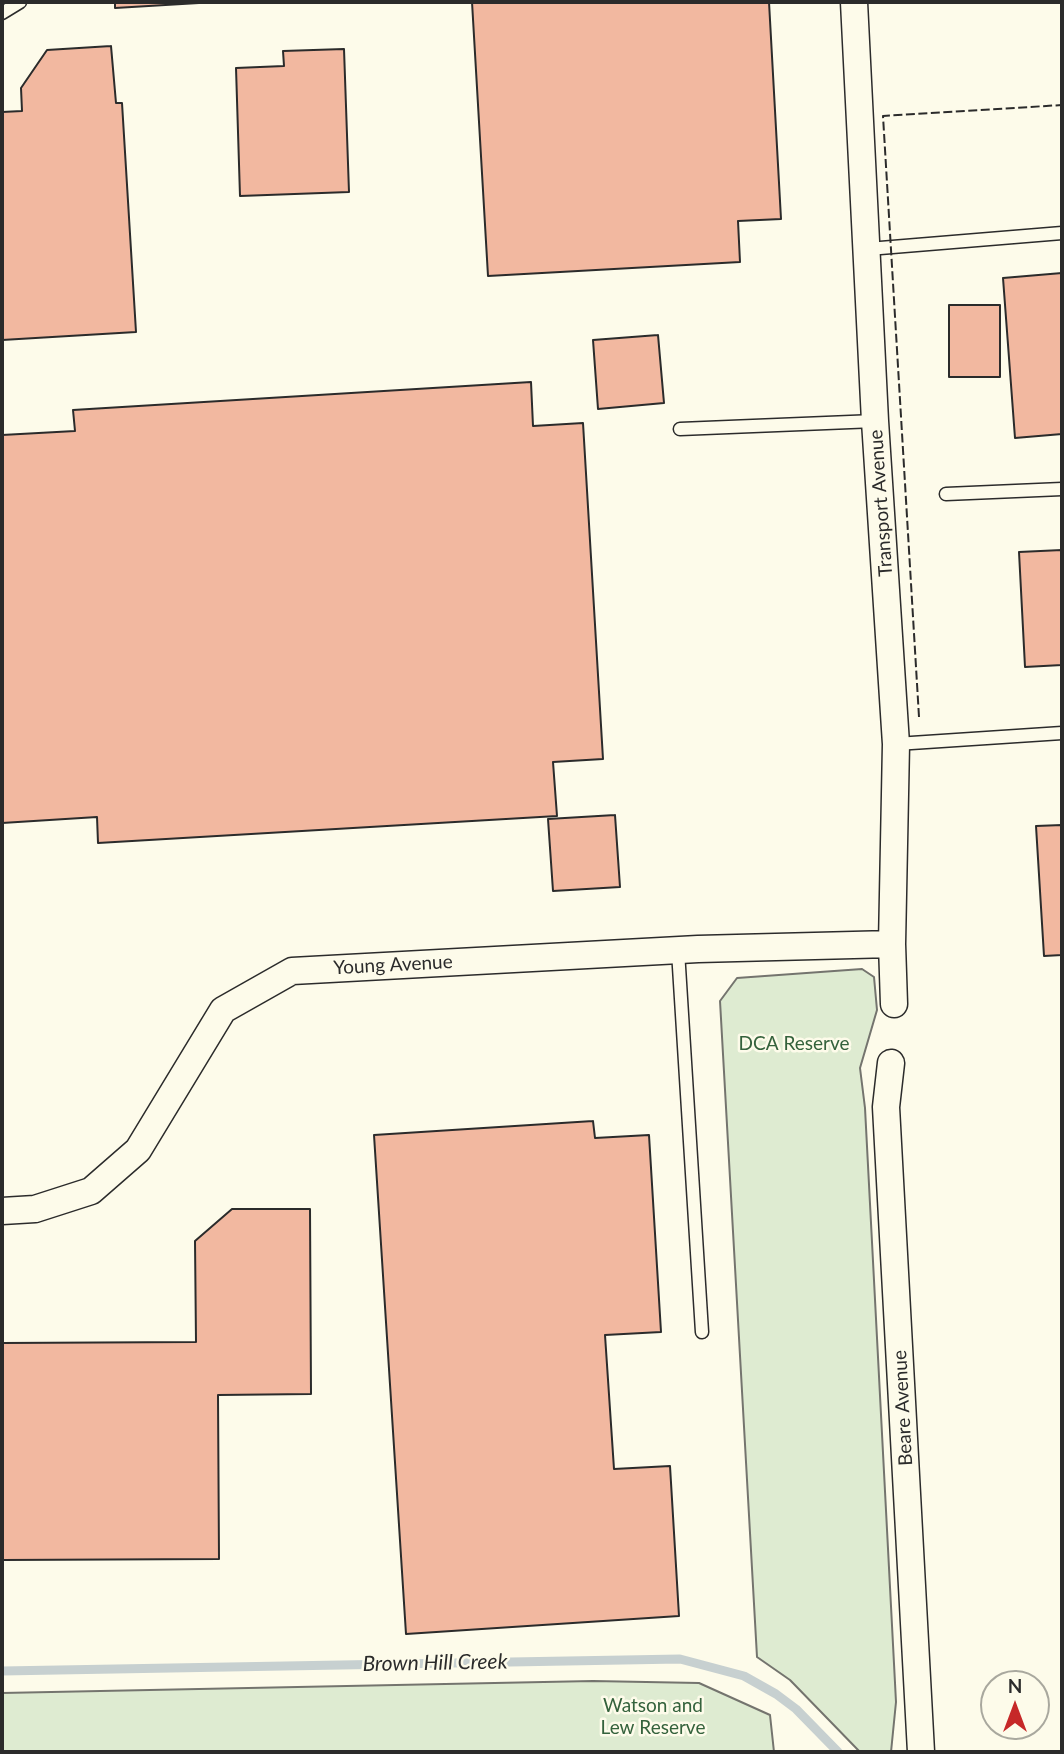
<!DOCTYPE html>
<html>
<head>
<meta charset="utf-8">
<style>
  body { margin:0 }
  #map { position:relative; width:1064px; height:1754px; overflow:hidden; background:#fdfbea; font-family:Lato,sans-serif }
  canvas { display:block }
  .frame { position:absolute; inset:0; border:4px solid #2b2b2b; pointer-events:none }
  .north { position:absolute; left:980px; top:1670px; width:70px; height:70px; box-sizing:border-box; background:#fdfbea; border:2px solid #a9a89e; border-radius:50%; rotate:0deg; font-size:19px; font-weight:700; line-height:28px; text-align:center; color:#2b2b2b }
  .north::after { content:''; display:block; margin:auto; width:24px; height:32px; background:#c62828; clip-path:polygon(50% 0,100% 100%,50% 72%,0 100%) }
</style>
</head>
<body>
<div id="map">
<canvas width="1064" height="1754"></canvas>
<div class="frame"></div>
<div class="north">N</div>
</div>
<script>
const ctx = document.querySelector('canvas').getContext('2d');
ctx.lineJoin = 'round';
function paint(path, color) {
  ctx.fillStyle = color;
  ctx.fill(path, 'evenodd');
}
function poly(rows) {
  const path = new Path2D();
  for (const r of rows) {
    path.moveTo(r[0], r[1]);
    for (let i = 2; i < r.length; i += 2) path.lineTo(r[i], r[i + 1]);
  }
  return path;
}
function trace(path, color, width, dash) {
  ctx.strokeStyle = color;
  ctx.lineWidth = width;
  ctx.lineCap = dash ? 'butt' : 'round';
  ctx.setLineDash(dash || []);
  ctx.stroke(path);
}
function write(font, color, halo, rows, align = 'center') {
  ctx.font = font + ' Lato,sans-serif';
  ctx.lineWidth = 5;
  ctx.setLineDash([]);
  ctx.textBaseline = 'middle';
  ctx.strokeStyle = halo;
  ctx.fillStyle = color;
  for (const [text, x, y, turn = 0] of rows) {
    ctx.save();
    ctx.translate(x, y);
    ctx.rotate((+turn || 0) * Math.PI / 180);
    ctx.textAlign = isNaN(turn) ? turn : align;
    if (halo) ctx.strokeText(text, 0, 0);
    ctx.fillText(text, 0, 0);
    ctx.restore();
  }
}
const green = poly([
  [862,969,874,977,877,1010,860,1068,865,1108,896,1702,891,1752,860,1752,790,1680,757,1657,720,1001,737,978,862,969],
  [593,1681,699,1683,770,1715,774,1752,2,1752,2,1693,593,1681]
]);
const stream = poly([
  [2,1671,680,1659,744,1676,776,1694,796,1709,838,1752]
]);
const building = poly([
  [115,2,199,2,199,3,115,8,115,2],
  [472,2,769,2,781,219,738,221,740,262,488,276,472,2],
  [111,46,116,103,122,103,136,332,2,340,2,112,22,111,21,88,47,50,111,46],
  [344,49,349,192,240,196,236,68,284,66,283,51,344,49],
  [1062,273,1062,434,1015,438,1003,278,1062,273],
  [949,305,1000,305,1000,377,949,377,949,305],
  [658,335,664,403,598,409,593,340,658,335],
  [531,382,533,426,583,423,603,759,553,762,557,816,98,843,97,817,2,823,2,435,75,431,73,410,531,382],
  [1062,550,1062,665,1025,667,1019,552,1062,550],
  [615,815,620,887,553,891,548,819,615,815],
  [1062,825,1062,955,1044,956,1036,826,1062,825],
  [593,1121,595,1138,649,1135,661,1332,605,1335,614,1469,670,1466,679,1616,406,1634,374,1135,593,1121],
  [232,1209,310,1209,311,1394,218,1395,219,1559,2,1560,2,1343,196,1342,195,1241,232,1209]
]);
const lane = poly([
  [2,13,20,2],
  [868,249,1062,233],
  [680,429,875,421],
  [946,494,1062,489],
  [896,744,1062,733],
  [678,951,702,1332]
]);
const street = poly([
  [854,2,875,421,896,744,892,944,894,1004],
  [891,1063,886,1107,921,1752],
  [2,1211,35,1209,91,1191,138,1150,223,1010,292,971,698,949,892,944]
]);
const fence = poly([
  [919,717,883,116,1062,105]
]);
const streetNames = [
  ["Transport Avenue",881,503,-94],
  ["Young Avenue",393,965,-3],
  ["Beare Avenue",903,1408,-93]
];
const parkNames = [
  ["DCA Reserve",794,1044],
  ["Watson and",653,1706],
  ["Lew Reserve",653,1728]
];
const waterNames = [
  ["Brown Hill Creek",435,1663,-1]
];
paint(green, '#deebd1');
trace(green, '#74746e', 2);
trace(stream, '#c7d0d0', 9);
paint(building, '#f2b8a0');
trace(building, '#2b2b2b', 2);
trace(lane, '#2b2b2b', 15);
trace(street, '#2b2b2b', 29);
trace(lane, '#fdfbea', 12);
trace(street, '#fdfbea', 26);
trace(fence, '#2b2b2b', 2, [9, 3.5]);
write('19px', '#2b2b2b', '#fdfbea', streetNames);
write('19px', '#34623c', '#fdfbea', parkNames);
write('italic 21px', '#2b2b2b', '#fdfbea', waterNames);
</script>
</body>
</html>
